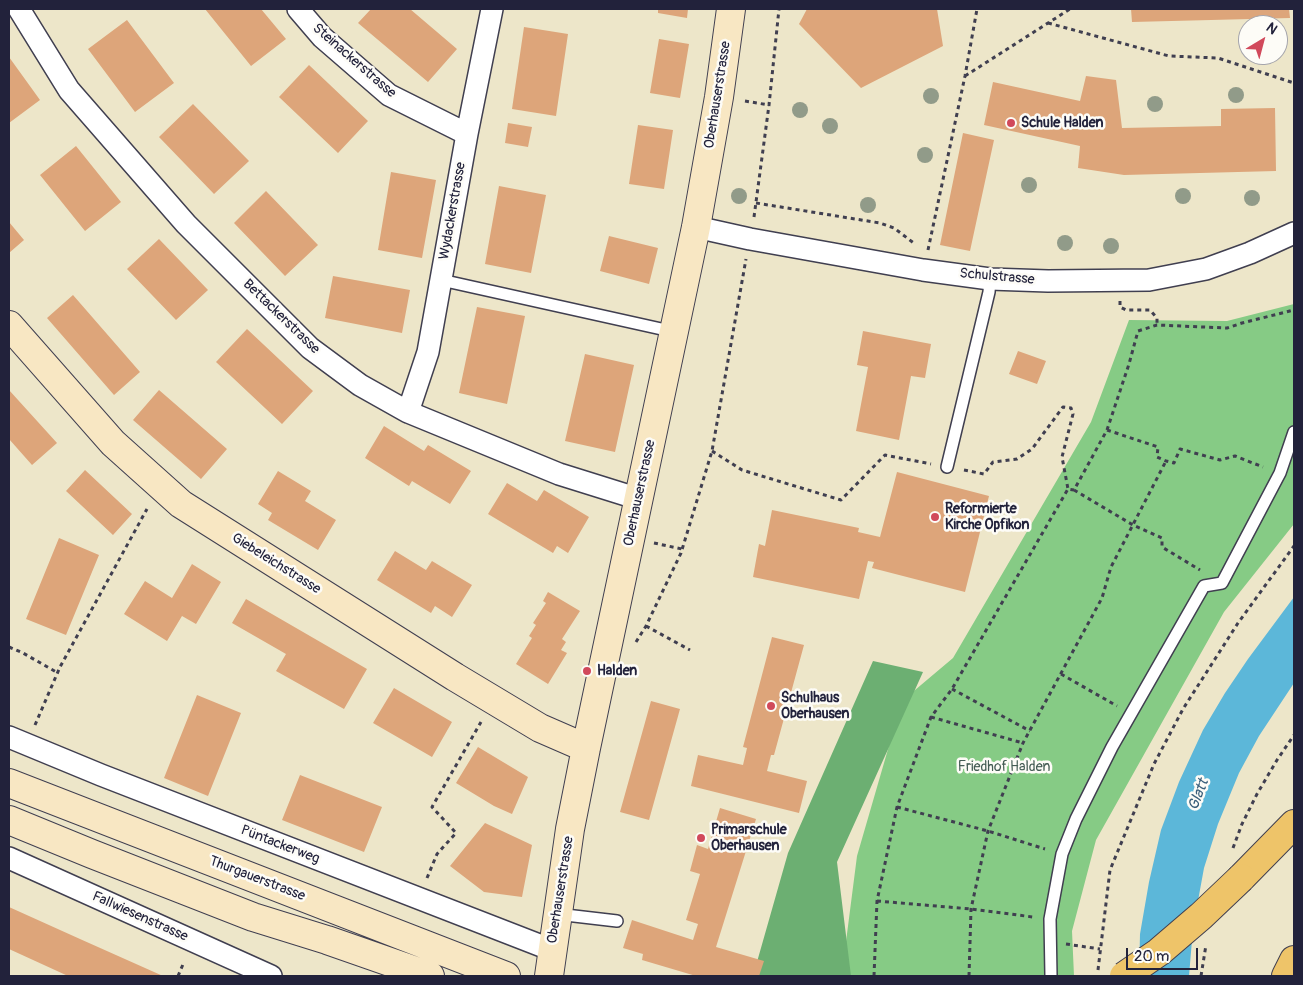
<!DOCTYPE html>
<html>
<head>
<meta charset="utf-8">
<style>
  body { margin:0 }
  #map { position:relative; width:1303px; height:985px; overflow:hidden; background:#ede6c9; font-family:Pangolin,sans-serif }
  canvas { display:block }
  .frame { position:absolute; inset:0; border:10px solid #22223b; pointer-events:none }
  .north { position:absolute; left:1238px; top:15px; width:50px; height:50px; box-sizing:border-box; background:#fdfcf7; border:1px solid #a5a5ac; border-radius:50%; rotate:37deg; font-size:14px; font-weight:700; line-height:20px; text-align:center; color:#22223b }
  .north::after { content:''; display:block; margin:auto; width:18px; height:22px; background:#d1495b; clip-path:polygon(50% 0,100% 100%,50% 72%,0 100%) }
  .scale { position:absolute; left:1126px; top:948px; width:72px; height:22px; box-sizing:border-box; border:2px solid #22223b; border-top:0; padding-left:6px; font-size:15px; line-height:18px; white-space:nowrap; color:#22223b; -webkit-text-stroke:4px #fdfcf7; paint-order:stroke }
</style>
</head>
<body>
<div id="map">
<canvas width="1303" height="985"></canvas>
<div class="frame"></div>
<div class="north">N</div>
<div class="scale">20 m</div>
</div>
<script>
const ctx = document.querySelector('canvas').getContext('2d');
ctx.lineJoin = 'round';
function paint(path, color) {
  ctx.fillStyle = color;
  ctx.fill(path, 'evenodd');
}
function poly(rows) {
  const path = new Path2D();
  for (const r of rows) {
    path.moveTo(r[0], r[1]);
    for (let i = 2; i < r.length; i += 2) path.lineTo(r[i], r[i + 1]);
  }
  return path;
}
function trace(path, color, width, dash) {
  ctx.strokeStyle = color;
  ctx.lineWidth = width;
  ctx.lineCap = dash ? 'butt' : 'round';
  ctx.setLineDash(dash || []);
  ctx.stroke(path);
}
function write(font, color, halo, rows, align = 'center') {
  ctx.font = font + ' Pangolin,sans-serif';
  ctx.lineWidth = 5;
  ctx.setLineDash([]);
  ctx.textBaseline = 'middle';
  ctx.strokeStyle = halo;
  ctx.fillStyle = color;
  for (const [text, x, y, turn = 0] of rows) {
    ctx.save();
    ctx.translate(x, y);
    ctx.rotate((+turn || 0) * Math.PI / 180);
    ctx.textAlign = isNaN(turn) ? turn : align;
    if (halo) ctx.strokeText(text, 0, 0);
    ctx.fillText(text, 0, 0);
    ctx.restore();
  }
}
const green = poly([
  [1294,304,1294,524,1224,612,1096,840,1072,931,1074,976,846,976,843,965,857,856,902,701,953,658,1091,422,1129,320,1227,321]
]);
const forest = poly([
  [873,661,923,672,837,862,851,976,753,976,788,853]
]);
const water = poly([
  [1294,597,1294,683,1259,736,1239,773,1218,824,1204,868,1193,928,1189,976,1139,976,1140,934,1149,882,1161,830,1179,782,1203,730,1225,693,1248,659]
]);
const building = poly([
  [205,9,261,9,286,39,251,66],
  [371,9,410,9,457,49,428,82,358,23],
  [658,9,688,9,687,18,658,13],
  [807,9,937,9,943,46,861,88,799,24],
  [1131,9,1289,9,1290,18,1132,22],
  [127,20,174,83,135,112,88,49],
  [524,27,568,34,556,116,512,109],
  [659,39,689,44,680,98,650,93],
  [9,57,40,100,9,123],
  [309,65,368,121,338,153,279,97],
  [1086,76,1116,80,1122,128,1221,126,1221,109,1275,108,1276,171,1124,175,1078,168,1080,146,984,125,993,82,1080,101],
  [193,104,249,161,214,194,159,137],
  [508,123,532,127,528,147,505,143],
  [638,125,673,130,664,189,629,184],
  [963,133,994,140,970,251,940,245],
  [76,146,121,202,85,231,40,175],
  [391,172,436,180,422,258,378,250],
  [499,186,546,195,531,273,485,264],
  [266,191,318,245,285,276,234,223],
  [9,222,24,240,9,253],
  [609,236,658,248,649,284,600,271],
  [159,239,208,290,176,320,127,269],
  [333,276,410,290,402,333,325,318],
  [73,295,140,372,114,395,47,318],
  [477,307,525,316,507,404,459,393],
  [247,329,313,391,282,424,216,362],
  [863,331,931,344,925,378,911,376,899,440,856,431,868,367,857,365],
  [1018,351,1046,361,1037,384,1009,374],
  [585,354,634,365,615,452,565,441],
  [9,390,57,443,32,465,9,439],
  [159,390,227,449,201,479,133,420],
  [384,426,424,451,428,445,471,471,450,504,412,481,409,486,365,458],
  [85,470,132,514,113,535,66,491],
  [278,471,311,491,305,501,336,520,318,550,268,520,272,513,258,504],
  [897,472,989,496,965,592,872,568,874,562,868,561,859,599,753,577,759,544,765,546,772,510,859,528,858,532,880,537],
  [507,483,537,501,544,490,589,517,568,553,557,546,553,553,488,514],
  [59,538,99,555,66,635,26,619],
  [395,551,426,570,432,561,472,585,452,617,435,606,431,613,377,580],
  [192,564,221,582,196,624,182,616,167,641,124,614,145,581,172,598],
  [548,592,580,611,562,639,566,642,561,650,567,653,548,684,516,664,532,638,529,636,536,625,533,623,546,603,543,601],
  [246,599,367,669,344,709,276,671,286,654,232,623],
  [772,637,804,645,774,755,771,755,767,771,807,781,799,813,691,786,698,755,743,765,747,748,743,747],
  [394,688,452,722,432,757,373,723],
  [197,695,241,713,208,796,164,778],
  [651,701,680,709,649,820,620,812],
  [478,747,528,777,512,814,494,806,456,783],
  [300,775,382,807,364,852,282,820],
  [720,808,756,819,716,947,764,961,759,976,696,976,642,960,643,954,623,948,632,920,693,940,698,924,686,920,700,874,690,871,697,845,708,849],
  [485,823,532,845,522,897,484,892,450,866],
  [9,907,80,939,163,976,68,976,9,949]
]);
const path = poly([
  [1048,23,1169,56,1218,58,1294,83],
  [965,76,1070,9],
  [745,101,769,105],
  [756,203,880,223,894,228,915,244],
  [754,217,769,105,779,9],
  [928,250,965,76,977,9],
  [1120,301,1120,307,1126,310,1150,310,1157,318,1157,325],
  [1107,430,1158,447,1157,457,1166,461,1174,463,1180,449,1220,460,1235,456,1263,467],
  [712,451,742,470,841,500,885,455,931,464],
  [964,470,984,474,993,462,1017,459,1032,449,1063,407,1071,408,1073,414,1062,457,1068,489],
  [1074,490,1133,525,1162,538,1162,547,1200,570],
  [654,543,682,549],
  [646,626,690,650],
  [636,642,646,626,681,553,712,451,746,259],
  [9,647,23,653,58,673],
  [1061,674,1117,706],
  [952,689,1030,731],
  [931,717,1023,743],
  [35,725,60,667,147,509],
  [897,807,988,831,1045,849],
  [1233,848,1242,824,1257,794,1277,760,1294,735],
  [427,878,437,854,456,833,432,807,481,722],
  [877,901,971,909,1033,917],
  [1066,944,1100,949],
  [1098,970,1110,870,1154,764,1183,709,1238,623,1294,546],
  [178,976,184,962],
  [874,976,877,901,897,807,931,717,952,689,1068,489,1074,490,1107,430,1129,364,1138,331,1157,325,1227,328,1242,323,1294,310],
  [969,976,971,909,988,831,1023,743,1102,598,1111,567,1166,461],
  [1201,976,1206,945]
]);
const lane = poly([
  [441,280,675,332],
  [947,467,989,292,990,279],
  [557,914,617,921],
  [1051,976,1050,919,1062,854,1076,819,1112,747,1204,586,1222,583,1280,473,1294,432]
]);
const street = poly([
  [19,9,69,90,186,224,310,348,360,385,408,412,559,474,639,499],
  [298,9,322,37,389,95,467,134],
  [696,227,750,239,923,270,990,279,1048,281,1149,280,1206,269,1250,253,1294,233],
  [408,412,428,352,467,134,492,9],
  [9,737,101,775,552,950],
  [9,858,271,976]
]);
const secondary = poly([
  [9,325,113,443,181,504,455,677,540,728,586,748],
  [9,783,506,976],
  [9,820,92,854,253,917,327,940,430,976],
  [549,976,570,829,586,748,696,227,719,97,731,9]
]);
const highway = poly([
  [1241,878,1294,824],
  [1286,976,1294,960]
]);
const highwayBridge = poly([
  [1124,976,1159,952,1201,916,1241,878]
]);
const trees = [
  [1236,95],
  [931,96],
  [1155,104],
  [800,110],
  [830,126],
  [925,155],
  [1029,185],
  [739,196],
  [1183,196],
  [1252,198],
  [868,205],
  [1065,243],
  [1111,246]
];
const markers = [
  [1011,123,5,"#d1495b"],
  [935,517,5,"#d1495b"],
  [587,671,5,"#d1495b"],
  [771,706,5,"#d1495b"],
  [701,838,5,"#d1495b"]
];
const streetNames = [
  ["Steinackerstrasse",354,61,41],
  ["Oberhauserstrasse",718,95,-81],
  ["Wydackerstrasse",453,211,-80],
  ["Schulstrasse",997,277,5],
  ["Bettackerstrasse",281,317,44],
  ["Oberhauserstrasse",640,493,-78],
  ["Giebeleichstrasse",276,564,32],
  ["Püntackerweg",280,845,21],
  ["Thurgauerstrasse",257,879,21],
  ["Oberhauserstrasse",561,890,-81],
  ["Fallwiesenstrasse",140,917,24]
];
const poiNames = [
  ["Schule Halden",1021,123],
  ["Reformierte",945,509],
  ["Kirche Opfikon",945,525],
  ["Halden",597,671],
  ["Schulhaus",781,698],
  ["Oberhausen",781,714],
  ["Primarschule",711,830],
  ["Oberhausen",711,846]
];
const parkNames = [
  ["Friedhof Halden",1004,767]
];
const waterNames = [
  ["Glatt",1199,795,-69]
];
paint(green, '#86cb85');
paint(forest, '#6caf72');
paint(water, '#5cb7d9');
paint(building, '#dda57a');
trace(lane, '#403f50', 14);
trace(street, '#403f50', 24);
trace(secondary, '#403f50', 30);
trace(highway, '#403f50', 30);
trace(path, '#403f50', 3, [4, 4]);
trace(lane, '#fff', 11);
trace(street, '#fff', 21);
trace(secondary, '#f8e7c3', 28);
trace(highway, '#eec469', 28);
trace(highwayBridge, '#403f50', 30, []);
trace(highwayBridge, '#eec469', 28);
ctx.fillStyle = '#919b89';
for (const [x, y] of trees) {
  ctx.beginPath();
  ctx.arc(x, y, 8, 0, 2 * Math.PI);
  ctx.fill();
}
for (const [x, y, r, color] of markers) {
  const dot = new Path2D();
  dot.arc(x, y, r, 0, 2 * Math.PI);
  ctx.fillStyle = color;
  ctx.fill(dot);
  trace(dot, '#fdfcf7', 2);
}
write('14px', '#22223b', '#fdfcf7', streetNames);
write('bold 14px', '#22223b', '#fdfcf7', poiNames, 'left');
write('14px', '#455d55', '#fdfcf7', parkNames);
write('italic 15px', '#395e7a', '#fdfcf7', waterNames);
</script>
</body>
</html>
